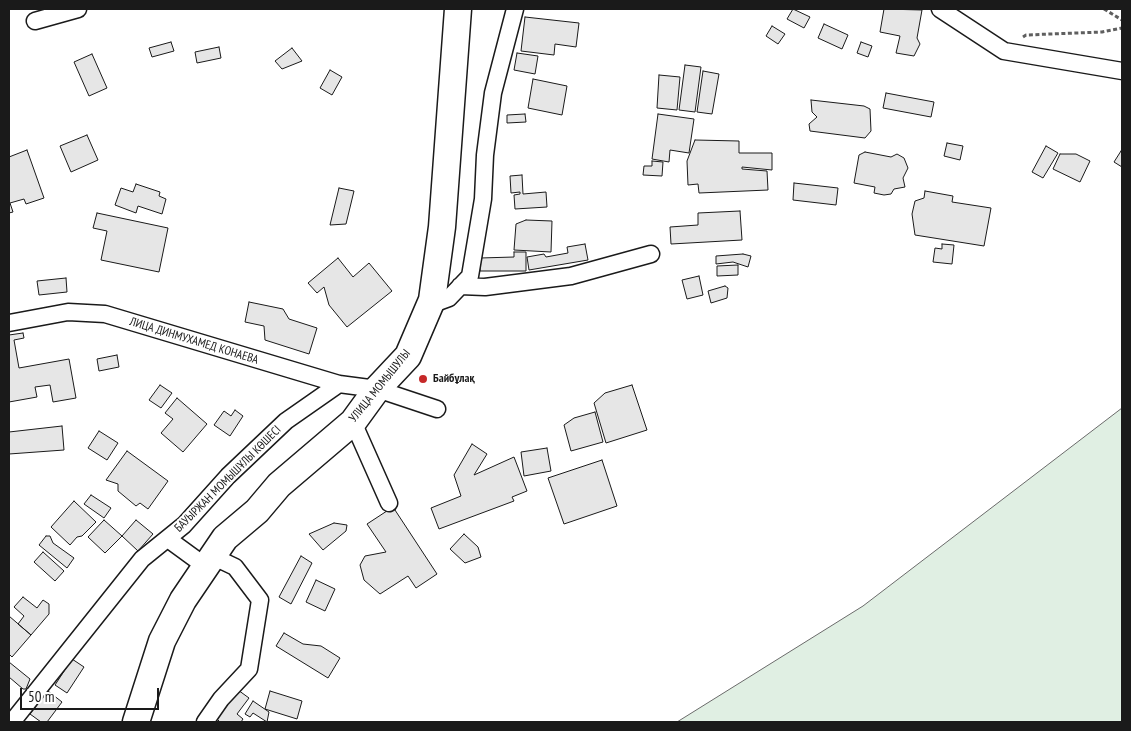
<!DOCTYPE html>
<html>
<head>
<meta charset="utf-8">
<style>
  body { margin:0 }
  #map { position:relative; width:1131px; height:731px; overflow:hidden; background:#fff; font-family:"PT Sans Narrow",sans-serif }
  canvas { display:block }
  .frame { position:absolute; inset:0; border:10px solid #1a1a1a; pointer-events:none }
  .scale { position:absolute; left:20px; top:688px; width:139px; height:22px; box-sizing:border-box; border:2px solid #1a1a1a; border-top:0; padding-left:6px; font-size:15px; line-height:18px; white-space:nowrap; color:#1a1a1a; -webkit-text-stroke:4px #fff; paint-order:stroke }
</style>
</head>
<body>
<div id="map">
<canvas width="1131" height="731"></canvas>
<div class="frame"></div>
<div class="scale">50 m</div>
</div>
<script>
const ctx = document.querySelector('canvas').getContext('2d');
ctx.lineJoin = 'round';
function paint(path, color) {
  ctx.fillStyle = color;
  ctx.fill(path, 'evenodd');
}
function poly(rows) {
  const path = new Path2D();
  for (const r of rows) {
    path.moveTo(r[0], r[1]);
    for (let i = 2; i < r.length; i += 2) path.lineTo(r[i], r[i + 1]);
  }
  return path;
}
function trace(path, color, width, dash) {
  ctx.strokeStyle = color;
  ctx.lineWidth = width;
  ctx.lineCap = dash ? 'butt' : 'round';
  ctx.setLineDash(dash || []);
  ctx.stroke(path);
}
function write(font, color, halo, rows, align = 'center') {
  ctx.font = font + ' "PT Sans Narrow",sans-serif';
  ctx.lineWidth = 4;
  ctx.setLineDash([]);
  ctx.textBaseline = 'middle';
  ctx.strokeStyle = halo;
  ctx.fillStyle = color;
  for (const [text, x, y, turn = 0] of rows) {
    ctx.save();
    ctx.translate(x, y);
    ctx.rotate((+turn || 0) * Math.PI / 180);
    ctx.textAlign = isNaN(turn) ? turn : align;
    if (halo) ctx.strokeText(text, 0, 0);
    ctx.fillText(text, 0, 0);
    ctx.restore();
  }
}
const green = poly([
  [1122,408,1122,722,677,722,863,606,1122,408]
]);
const building = poly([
  [793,9,810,17,804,28,787,19,793,9],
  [884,9,922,10,917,38,920,44,914,56,896,53,900,36,880,32,884,9],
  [525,17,579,23,576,47,555,44,554,55,521,51,525,17],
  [824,24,848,35,842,49,818,38,824,24],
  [772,26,785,34,778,44,766,36,772,26],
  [171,42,174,51,152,57,149,48,171,42],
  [861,42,872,46,868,57,857,53,861,42],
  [219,47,221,58,197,63,195,52,219,47],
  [292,48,302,61,282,69,275,61,292,48],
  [517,53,538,56,535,74,514,70,517,53],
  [92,54,107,88,89,96,74,62,92,54],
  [685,65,701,67,695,112,679,110,685,65],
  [330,70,342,77,332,95,320,88,330,70],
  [703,71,719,74,712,114,697,112,703,71],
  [659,75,680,77,677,110,657,108,659,75],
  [533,79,567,86,562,115,528,108,533,79],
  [886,93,934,102,931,117,883,108,886,93],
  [811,100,864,106,870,109,871,131,865,138,810,131,809,124,817,117,812,112,811,100],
  [525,114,526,122,507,123,507,115,525,114],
  [658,114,694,119,689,153,670,150,669,162,652,159,658,114],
  [87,135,98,160,71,172,60,146,87,135],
  [695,140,739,141,739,153,772,153,772,170,742,167,742,169,767,171,768,190,699,193,698,184,688,185,687,161,695,140],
  [947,143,963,146,960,160,944,156,947,143],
  [1046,146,1058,153,1043,178,1032,172,1046,146],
  [27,150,44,198,26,204,24,199,10,203,13,212,9,213,9,157,27,150],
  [1121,151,1122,151,1122,167,1114,162,1121,151],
  [865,152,891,157,897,154,904,158,908,168,903,178,905,187,894,189,891,194,884,195,874,193,875,187,854,183,859,155,865,152],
  [1060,154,1076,154,1090,161,1080,182,1053,169,1060,154],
  [652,161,663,162,662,176,643,175,644,166,652,166,652,161],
  [522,175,523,194,546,192,547,207,515,209,514,195,520,194,520,192,511,193,510,176,522,175],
  [794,183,838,188,836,205,793,200,794,183],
  [136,184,160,192,159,196,166,199,162,214,138,206,136,213,115,205,121,188,133,192,136,184],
  [339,188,354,191,346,224,330,225,339,188],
  [925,191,953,196,952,202,991,208,984,246,915,235,912,214,915,201,924,198,925,191],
  [740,211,742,240,671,244,670,227,698,225,698,213,740,211],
  [97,213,168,228,159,272,101,260,107,231,93,228,97,213],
  [526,220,552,221,551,252,514,250,516,224,526,220],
  [585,244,588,260,529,270,527,257,544,254,546,257,568,253,567,247,585,244],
  [942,244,954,245,952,264,933,262,935,248,942,249,942,244],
  [514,252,526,252,526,271,480,271,480,258,514,257,514,252],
  [743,254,751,256,748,267,733,262,716,264,716,256,743,254],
  [338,258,353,277,369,263,392,291,347,327,329,305,324,287,317,293,308,283,338,258],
  [738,265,738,275,717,276,717,266,738,265],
  [699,276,703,295,687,299,682,280,699,276],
  [66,278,67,292,39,295,37,281,66,278],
  [725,286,728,288,727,298,711,303,708,291,725,286],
  [249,302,283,309,289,319,317,328,309,354,265,340,264,326,245,322,249,302],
  [23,333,24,338,14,340,19,368,69,359,76,398,53,402,50,385,35,387,37,397,9,402,9,335,23,333],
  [117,355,119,367,99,371,97,359,117,355],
  [160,385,172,393,161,408,149,400,160,385],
  [632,385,647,430,606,443,594,403,605,393,632,385],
  [177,398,207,424,183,452,161,433,173,419,165,413,177,398],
  [235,410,243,416,230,436,214,425,224,411,231,416,235,410],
  [595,412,603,442,571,451,564,425,574,418,595,412],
  [62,426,64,450,9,454,9,432,62,426],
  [99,431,118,443,107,460,88,448,99,431],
  [472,444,487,454,474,475,514,457,527,491,512,497,514,501,439,529,431,508,461,496,454,475,472,444],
  [547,448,551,471,524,476,521,452,547,448],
  [127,451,168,481,148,509,140,503,136,506,118,491,118,484,106,480,127,451],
  [602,460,617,506,564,524,548,478,602,460],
  [91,495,111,508,104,518,84,504,91,495],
  [74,501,96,522,82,536,77,537,70,545,51,527,74,501],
  [393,507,437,574,416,588,408,576,380,594,364,580,360,565,365,556,386,552,367,524,393,507],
  [104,520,122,536,105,553,88,537,104,520],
  [136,520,153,534,138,551,122,536,136,520],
  [334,523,347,525,346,531,323,550,309,534,334,523],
  [464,534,478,547,481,557,465,563,450,549,464,534],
  [46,536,50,536,53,543,74,558,67,568,39,545,46,536],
  [43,552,64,571,55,581,34,562,43,552],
  [301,556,312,563,291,604,279,597,301,556],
  [316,580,335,589,325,611,306,602,316,580],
  [23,597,37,608,43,600,49,604,49,614,31,635,18,624,24,616,14,607,23,597],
  [9,616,31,635,12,657,9,654,9,616],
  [284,633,303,644,321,646,340,658,328,678,276,646,284,633],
  [72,659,84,667,67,693,55,685,72,659],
  [9,662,30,679,26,689,23,689,9,677,9,662],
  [238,690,249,698,237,714,243,719,241,722,220,722,217,719,238,690],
  [48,691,62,702,47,722,41,722,30,714,48,691],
  [270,691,302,701,297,719,265,709,270,691],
  [253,701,269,712,267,722,253,713,250,717,245,714,253,701]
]);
const path = poly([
  [1104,9,1122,20],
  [1023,37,1026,35,1102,32,1122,28]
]);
const street = poly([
  [940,9,1004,51,1122,71],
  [35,21,78,9],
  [460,286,485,287,571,276,651,254],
  [430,305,449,298,470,276,483,199,485,155,493,93,515,9],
  [9,323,68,312,105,314,339,384,377,389,437,409],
  [353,422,389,503],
  [168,539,205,566],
  [12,722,142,559,184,525,228,476,286,421,339,384],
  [205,722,221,699,249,669,260,600,235,567,214,557]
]);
const primary = poly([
  [136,722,162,641,183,600,225,538,257,511,279,485,353,422,377,389,408,356,432,300,442,227,458,9]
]);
const markers = [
  [423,379,5,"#c62828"]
];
const streetNames = [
  ["ЛИЦА ДИНМУХАМЕД КОНАЕВА",194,341,17],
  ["УЛИЦА МОМЫШУЛЫ",380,386,-51],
  ["БАУЫРЖАН МОМЫШҰЛЫ КӨШЕСІ",228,479,-45]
];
const poiNames = [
  ["Байбұлақ",433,379]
];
paint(green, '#e0efe3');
trace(green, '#6a6a6a', 1);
paint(building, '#e6e6e6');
trace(building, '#1a1a1a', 1);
trace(street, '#1a1a1a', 19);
trace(primary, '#1a1a1a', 29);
trace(path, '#5f5f5f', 3, [4, 2.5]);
trace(street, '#fff', 16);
trace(primary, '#fff', 26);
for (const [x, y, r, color] of markers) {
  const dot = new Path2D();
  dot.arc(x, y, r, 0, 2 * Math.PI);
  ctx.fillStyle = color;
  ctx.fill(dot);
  trace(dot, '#fff', 2);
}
write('12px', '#1a1a1a', '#fff', streetNames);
write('bold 12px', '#1a1a1a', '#fff', poiNames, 'left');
</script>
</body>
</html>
